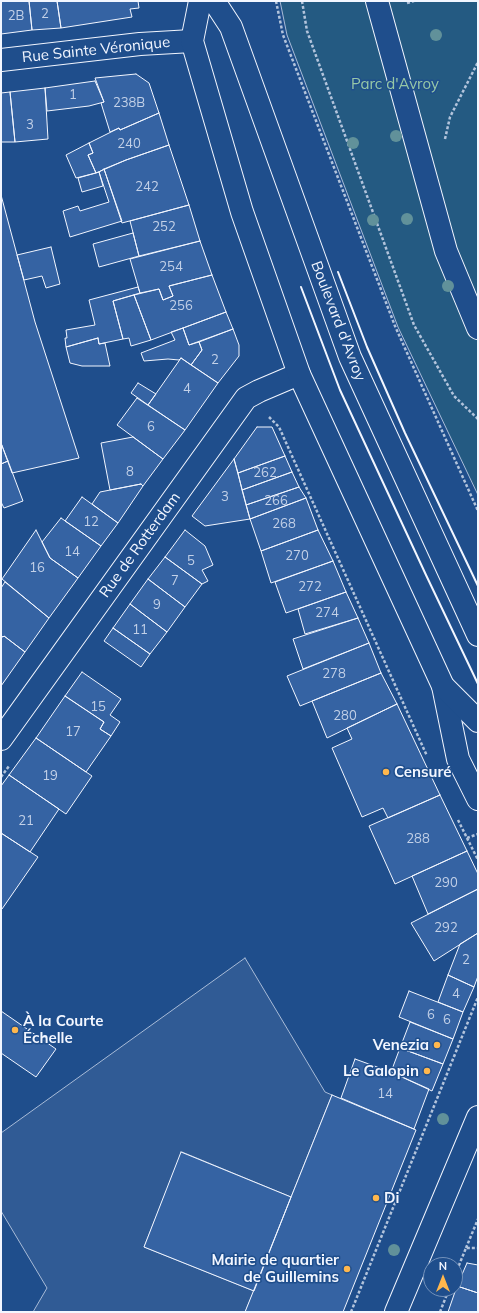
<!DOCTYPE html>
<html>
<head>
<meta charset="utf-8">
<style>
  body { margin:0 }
  #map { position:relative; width:479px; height:1313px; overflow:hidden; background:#1f4e8c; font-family:Mulish,sans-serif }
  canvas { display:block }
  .frame { position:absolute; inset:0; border:2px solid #f2f6ff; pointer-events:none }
  .north { position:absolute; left:423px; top:1257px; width:40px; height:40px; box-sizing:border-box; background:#1f4e8c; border:1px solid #7391ba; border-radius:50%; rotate:0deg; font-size:11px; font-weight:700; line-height:16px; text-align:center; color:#f2f6ff }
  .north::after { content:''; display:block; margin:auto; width:14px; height:18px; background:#ffb74d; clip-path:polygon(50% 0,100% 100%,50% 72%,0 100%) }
</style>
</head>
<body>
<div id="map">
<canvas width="479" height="1313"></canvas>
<div class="frame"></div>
<div class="north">N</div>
</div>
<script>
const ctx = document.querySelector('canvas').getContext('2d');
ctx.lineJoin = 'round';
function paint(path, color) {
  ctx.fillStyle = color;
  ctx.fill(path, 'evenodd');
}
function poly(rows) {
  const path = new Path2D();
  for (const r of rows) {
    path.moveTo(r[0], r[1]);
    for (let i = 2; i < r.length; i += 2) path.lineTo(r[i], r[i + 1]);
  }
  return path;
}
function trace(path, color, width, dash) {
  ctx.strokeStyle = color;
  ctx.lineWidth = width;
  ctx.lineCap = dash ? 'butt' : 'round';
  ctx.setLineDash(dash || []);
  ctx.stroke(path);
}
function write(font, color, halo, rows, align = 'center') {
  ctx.font = font + ' Mulish,sans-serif';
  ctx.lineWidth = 3;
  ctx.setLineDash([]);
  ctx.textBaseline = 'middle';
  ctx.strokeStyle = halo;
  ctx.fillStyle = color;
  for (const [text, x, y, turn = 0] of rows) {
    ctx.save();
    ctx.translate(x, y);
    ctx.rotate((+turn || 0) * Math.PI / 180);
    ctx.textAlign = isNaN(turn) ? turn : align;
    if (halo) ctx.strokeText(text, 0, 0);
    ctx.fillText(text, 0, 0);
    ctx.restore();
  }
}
const green = poly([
  [280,1,478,1,478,495,398,327,287,35,280,1]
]);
const parking = poly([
  [245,958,325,1092,332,1095,291,1197,182,1152,144,1247,254,1291,245,1312,33,1312,47,1288,1,1211,1,1133,245,958]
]);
const building = poly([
  [1,1,29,1,32,30,1,34,1,1],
  [29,1,57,1,61,28,32,30,29,1],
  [57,1,138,1,139,8,130,9,132,17,61,28,57,1],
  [136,74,149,83,159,113,120,130,119,128,110,132,101,103,104,102,95,78,136,74],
  [95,81,104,102,89,106,47,111,45,88,95,81],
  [45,88,48,139,15,142,10,92,45,88],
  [10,92,15,142,1,142,1,93,10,92],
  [159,113,169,145,126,160,96,173,88,155,93,153,89,143,119,128,120,130,159,113],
  [89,143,93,153,88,155,96,173,76,178,66,155,89,143],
  [169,145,189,205,122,223,104,169,126,160,169,145],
  [104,169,122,221,70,237,63,211,78,206,80,211,109,202,99,172,104,169],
  [99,172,103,186,82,192,78,178,99,172],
  [1,195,35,322,79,458,12,473,1,443,1,195],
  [189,205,200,241,139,256,130,221,189,205],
  [133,233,139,256,99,267,93,244,133,233],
  [200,241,212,275,169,286,173,296,163,300,159,289,140,293,130,259,200,241],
  [51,247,60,284,46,288,42,276,24,280,17,255,51,247],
  [212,275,226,312,151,340,134,295,159,289,163,300,173,296,169,286,212,275],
  [138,287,140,293,113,301,123,339,99,344,98,338,66,347,65,338,67,338,66,330,95,325,89,300,138,287],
  [134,295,151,340,131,346,129,338,123,339,113,301,134,295],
  [226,312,233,329,189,345,183,328,226,312],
  [183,328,189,345,199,342,202,350,191,365,181,358,179,360,168,359,144,361,141,353,175,340,171,332,183,328],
  [233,329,239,345,239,356,218,383,191,365,202,350,199,342,233,329],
  [98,338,99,344,105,343,110,366,82,366,70,363,66,347,98,338],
  [181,358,218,383,185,430,148,405,181,358],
  [138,383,156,394,148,405,131,393,138,383],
  [137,398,185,430,163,459,117,425,137,398],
  [257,427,272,427,285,456,238,473,234,459,257,427],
  [133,437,163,459,143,486,141,484,110,490,101,443,133,437],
  [1,443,8,461,1,464,1,443],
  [285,456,292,472,242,490,238,473,285,456],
  [234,459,250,519,205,526,192,516,234,459],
  [8,461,23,501,4,508,1,502,1,464,8,461],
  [292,472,299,487,246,505,242,490,292,472],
  [141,484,143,486,118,523,92,504,100,492,141,484],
  [299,487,306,498,250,519,246,505,299,487],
  [82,497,118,523,101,546,65,521,82,497],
  [306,498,318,530,261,551,250,519,306,498],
  [61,518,101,546,78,578,50,558,42,542,61,518],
  [36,530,50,558,78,578,49,618,2,579,36,530],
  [185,530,205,546,213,565,202,570,208,581,202,584,165,557,185,530],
  [318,530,333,561,271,583,261,551,318,530],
  [165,557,202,584,185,607,148,579,165,557],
  [333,561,346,592,286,613,275,582,333,561],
  [148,579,185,607,167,632,130,604,148,579],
  [5,582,49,618,25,652,4,636,3,637,1,636,1,588,5,582],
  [346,592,358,618,305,634,298,609,346,592],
  [130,604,167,632,150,654,113,628,130,604],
  [358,618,369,643,303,669,293,639,358,618],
  [113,628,150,654,141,667,104,641,113,628],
  [1,636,3,637,4,636,25,652,1,686,1,636],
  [369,643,381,673,300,706,287,676,369,643],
  [82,672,121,699,110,715,120,722,111,736,100,729,104,722,65,696,82,672],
  [381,673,397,704,327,738,312,701,381,673],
  [65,696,104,722,100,729,111,736,86,772,36,738,65,696],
  [397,704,440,795,388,818,383,808,362,817,332,748,352,739,347,728,397,704],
  [36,738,92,776,66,814,9,775,36,738],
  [9,775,59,809,30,852,1,833,1,786,9,775],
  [440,795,467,851,395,884,369,826,440,795],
  [1,833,38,857,2,909,1,908,1,833],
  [467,851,478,874,478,889,428,914,412,876,467,851],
  [478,889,478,933,434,961,411,923,478,889],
  [478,933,478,976,474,987,448,975,460,944,478,933],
  [448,975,474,987,463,1012,438,1002,448,975],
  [409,991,463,1012,453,1039,399,1017,409,991],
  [1,1011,56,1049,36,1077,1,1053,1,1011],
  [410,1022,453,1039,443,1064,400,1048,410,1022],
  [400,1048,443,1064,432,1091,391,1072,400,1048],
  [355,1059,391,1072,429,1089,414,1129,341,1098,355,1059],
  [332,1095,416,1130,343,1312,245,1312,332,1095],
  [181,1152,291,1197,254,1291,144,1247,181,1152],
  [467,1263,478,1265,478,1293,457,1286,467,1263],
  [457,1286,478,1293,478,1312,448,1312,457,1286]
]);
const path = poly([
  [276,1,283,35,395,326,478,511],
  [302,1,307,31,414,325,454,396,478,419],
  [407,3,414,1],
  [445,139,450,117,478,62],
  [269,417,279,427,427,756],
  [1,777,9,766],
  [458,820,478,860],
  [467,838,478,834],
  [466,1248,478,1219],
  [455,1275,466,1248,478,1248],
  [351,1312,478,997],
  [440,1312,449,1289]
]);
const pedestrian = poly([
  [377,1,446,251,478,328]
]);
const minor = poly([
  [1,60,140,44,192,41],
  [443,686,458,759,478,799],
  [1,739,246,398,259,391,299,374]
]);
const tertiary = poly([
  [396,1312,478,1117]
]);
const secondary = poly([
  [200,1,192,41,242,212,299,374,443,686,478,721],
  [214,1,231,27,350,357,478,635]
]);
const wall = poly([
  [338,272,367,347,405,433,478,586],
  [301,287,340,390,426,575,478,684]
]);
const trees = [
  [436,35],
  [396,136],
  [353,143],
  [407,219],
  [373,220],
  [448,286],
  [443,1119],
  [394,1250]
];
const markers = [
  [386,772,4,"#ffb74d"],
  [15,1030,4,"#ffb74d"],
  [437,1045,4,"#ffb74d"],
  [427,1071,4,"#ffb74d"],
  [376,1198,4,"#ffb74d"],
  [347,1269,4,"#ffb74d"]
];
const numberNames = [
  ["2",45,14],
  ["2B",16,16],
  ["1",73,95],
  ["238B",129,103],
  ["3",30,125],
  ["240",129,144],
  ["242",147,187],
  ["252",164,227],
  ["254",171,267],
  ["256",181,306],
  ["2",215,360],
  ["4",187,389],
  ["6",151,427],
  ["8",130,472],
  ["262",265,473],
  ["3",225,497],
  ["266",276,501],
  ["12",91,522],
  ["268",284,524],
  ["14",72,552],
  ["270",297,556],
  ["5",191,561],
  ["16",37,568],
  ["7",175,581],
  ["272",310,587],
  ["9",157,605],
  ["274",327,613],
  ["11",140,630],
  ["278",334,674],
  ["15",98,707],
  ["280",345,716],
  ["17",73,732],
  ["19",50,776],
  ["21",26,821],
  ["288",418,839],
  ["290",446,883],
  ["292",446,928],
  ["2",466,960],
  ["4",456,994],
  ["6",431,1015],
  ["6",447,1020],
  ["14",385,1094]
];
const streetNames = [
  ["Rue Sainte Véronique",96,50,-6],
  ["Boulevard d'Avroy",338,321,69],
  ["Rue de Rotterdam",140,545,-54]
];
const parkNames = [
  ["Parc d'Avroy",395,84]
];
const poiNames = [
  ["Censuré",394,772],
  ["À la Courte",23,1021],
  ["Échelle",23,1038],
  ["Venezia",429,1045,"right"],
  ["Le Galopin",419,1071,"right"],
  ["Di",384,1198],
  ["Mairie de quartier",339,1260,"right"],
  ["de Guillemins",339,1277,"right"]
];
paint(green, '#245a82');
trace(green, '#a8bbd7', 1);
paint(parking, '#305b95');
trace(parking, '#a8bbd7', 1);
paint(building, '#3563a3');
trace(building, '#f2f6ff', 1);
trace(pedestrian, '#f2f6ff', 24);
trace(minor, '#f2f6ff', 24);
trace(tertiary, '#f2f6ff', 24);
trace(secondary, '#f2f6ff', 24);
trace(path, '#b3c4dc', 2.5, [3, 2]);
trace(pedestrian, '#1f4e8c', 22);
trace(minor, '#1f4e8c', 22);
trace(tertiary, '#1f4e8c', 22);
trace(secondary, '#1f4e8c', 22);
trace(wall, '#f2f6ff', 2);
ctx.fillStyle = '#61919a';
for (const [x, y] of trees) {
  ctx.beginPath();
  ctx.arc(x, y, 6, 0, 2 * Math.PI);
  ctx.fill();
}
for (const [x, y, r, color] of markers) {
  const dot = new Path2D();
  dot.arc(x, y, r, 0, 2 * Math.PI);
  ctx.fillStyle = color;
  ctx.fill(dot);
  trace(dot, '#1f4e8c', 1.5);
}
write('13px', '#c3d1e8', null, numberNames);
write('15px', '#f2f6ff', '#1f4e8c', streetNames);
write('15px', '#97c8a6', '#1f4e8c', parkNames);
write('bold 15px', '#f2f6ff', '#1f4e8c', poiNames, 'left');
</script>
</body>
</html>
